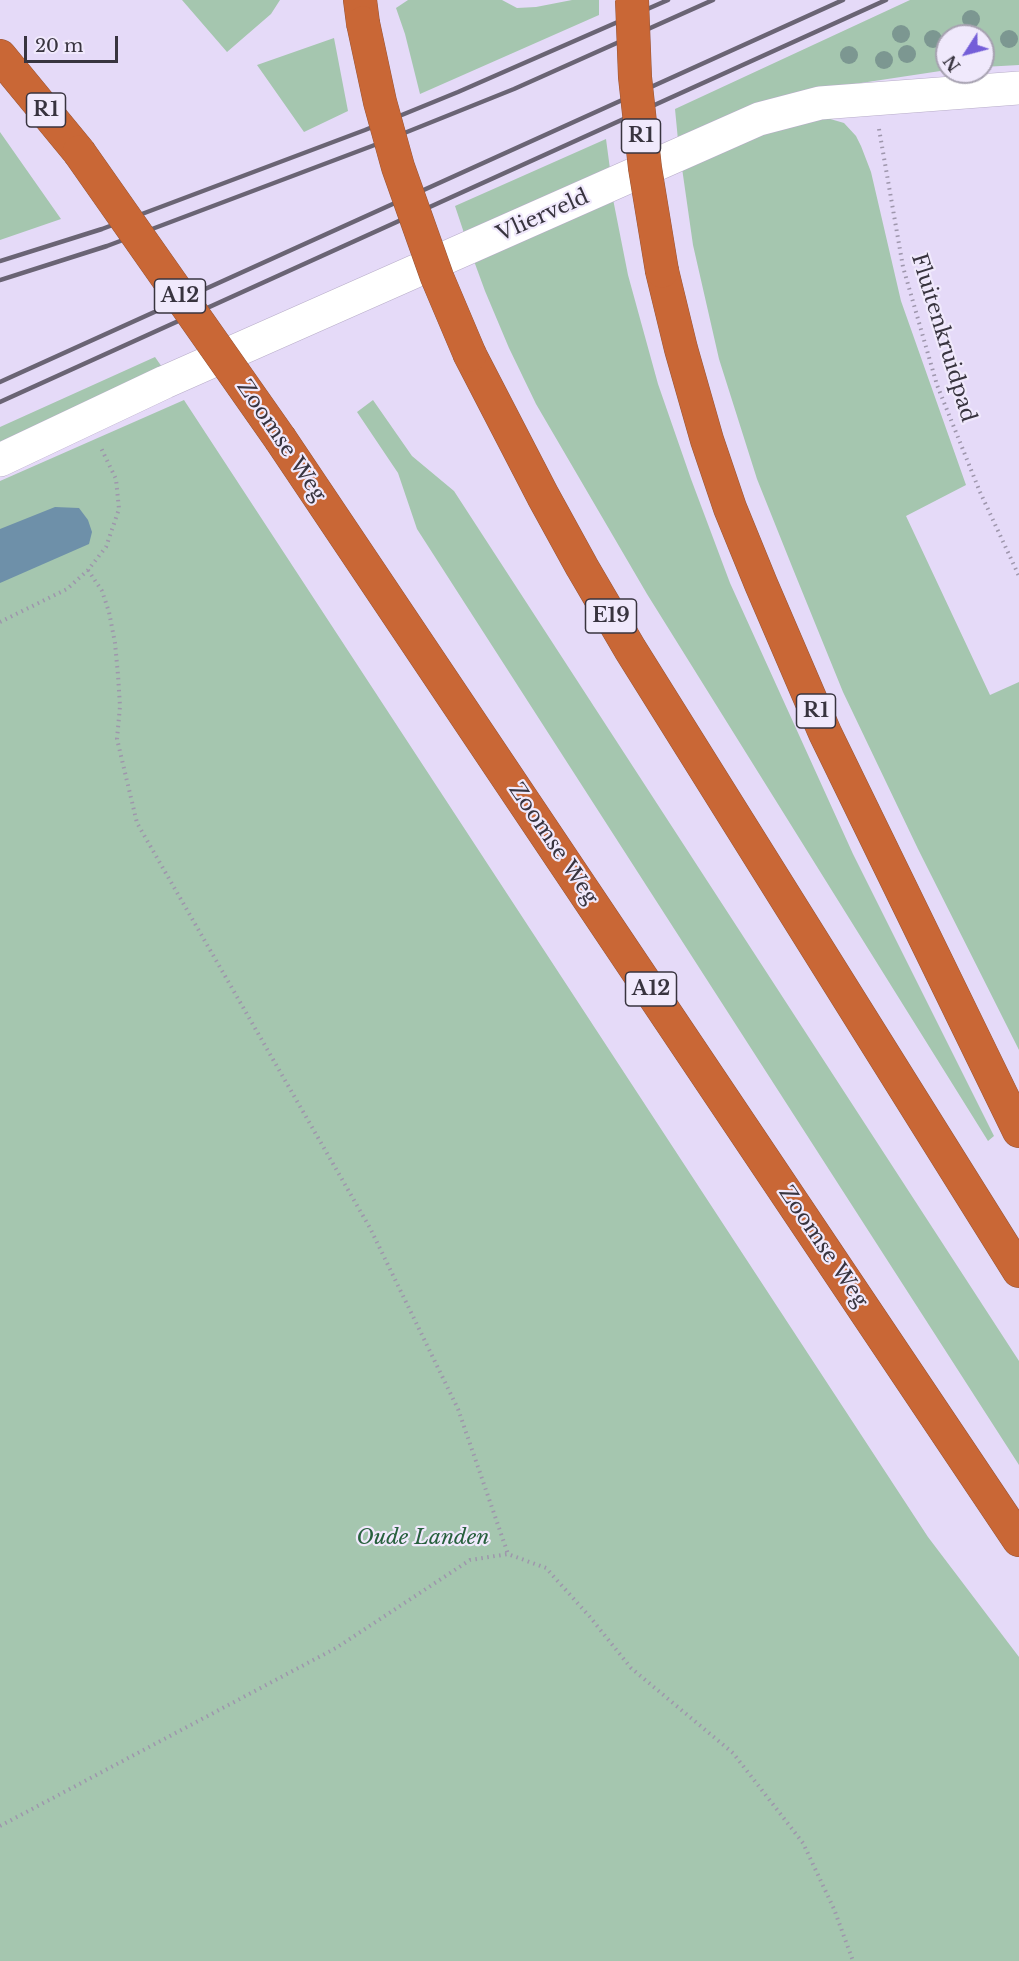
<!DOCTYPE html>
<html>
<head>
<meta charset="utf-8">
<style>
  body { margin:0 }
  #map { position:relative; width:1019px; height:1961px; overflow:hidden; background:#e5daf8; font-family:"Libre Baskerville",serif }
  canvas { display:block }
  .north { position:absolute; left:935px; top:24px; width:60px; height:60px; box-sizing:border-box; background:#f0e9fc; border:2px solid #a6a1b0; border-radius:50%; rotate:234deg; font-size:16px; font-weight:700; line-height:24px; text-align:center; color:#38343f }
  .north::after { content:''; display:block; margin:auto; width:21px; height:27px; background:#745ed8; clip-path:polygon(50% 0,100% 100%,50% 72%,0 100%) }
  .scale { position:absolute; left:24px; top:36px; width:94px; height:27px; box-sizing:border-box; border:3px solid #38343f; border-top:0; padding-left:8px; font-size:18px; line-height:21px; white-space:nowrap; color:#38343f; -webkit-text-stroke:4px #f0e9fc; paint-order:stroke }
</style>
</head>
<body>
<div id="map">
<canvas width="1019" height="1961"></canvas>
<div class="north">N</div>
<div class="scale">20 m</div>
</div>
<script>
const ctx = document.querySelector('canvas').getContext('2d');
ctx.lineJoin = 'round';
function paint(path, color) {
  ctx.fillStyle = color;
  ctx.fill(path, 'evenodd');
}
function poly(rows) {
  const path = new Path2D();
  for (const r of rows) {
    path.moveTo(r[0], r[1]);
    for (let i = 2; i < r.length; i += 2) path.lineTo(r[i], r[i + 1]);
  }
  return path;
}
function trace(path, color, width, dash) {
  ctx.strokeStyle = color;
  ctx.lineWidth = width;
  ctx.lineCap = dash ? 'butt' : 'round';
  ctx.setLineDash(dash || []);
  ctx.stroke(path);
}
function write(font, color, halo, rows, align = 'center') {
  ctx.font = font + ' "Libre Baskerville",serif';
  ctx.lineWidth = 4.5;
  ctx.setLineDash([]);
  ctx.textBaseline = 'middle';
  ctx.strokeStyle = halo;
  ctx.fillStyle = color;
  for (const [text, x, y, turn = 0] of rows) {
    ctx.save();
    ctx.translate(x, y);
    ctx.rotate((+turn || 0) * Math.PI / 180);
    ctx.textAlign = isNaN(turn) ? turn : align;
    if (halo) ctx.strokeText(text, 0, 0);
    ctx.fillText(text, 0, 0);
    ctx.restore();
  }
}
const green = poly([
  [182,0,280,0,271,14,227,52],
  [408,0,502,0,517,8,536,7,572,0,599,0,599,15,420,94,405,34,396,8],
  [910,0,1019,0,1019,65,983,67,983,36,947,36,947,70,828,88,678,140,675,109],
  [334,38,348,111,304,132,257,65],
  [820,116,844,123,856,136,861,146,871,172,901,301,966,485,906,516,990,695,1019,682,1019,1050,918,849,843,692,793,569,757,479,719,359,693,245,682,168,738,141],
  [0,132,61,219,0,240],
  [606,139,610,169,465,236,455,206],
  [613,199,628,275,658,384,691,479,730,583,853,854,994,1136,988,1141,647,594,536,404,509,348,485,291,474,261],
  [155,357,162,367,0,451,0,427],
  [184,400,928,1537,1019,1657,1019,1961,0,1961,0,481],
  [373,400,412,456,454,491,1019,1361,1019,1465,417,529,398,473,357,412]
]);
const water = poly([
  [55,507,79,508,88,520,92,532,89,544,0,583,0,529]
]);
const path = poly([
  [879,129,903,267,937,385,980,492,1019,576],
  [88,570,102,591,109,612,115,643,118,675,120,706,117,739,137,823,370,1228,458,1409,508,1554],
  [0,622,67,589,88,570,106,547,119,509,116,479,101,448],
  [0,1826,336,1648,470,1560,508,1554,546,1568,590,1617,631,1668,733,1753,803,1843,834,1909,853,1961]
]);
const street = poly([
  [0,460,165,382,759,119,820,103,1019,88]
]);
const highway = poly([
  [360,0,363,23],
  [0,56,79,152],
  [662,271,681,349,707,440,730,508,761,584,825,733,1019,1131],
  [470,355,543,496,582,567,630,649,1019,1271],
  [281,440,1019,1540]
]);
const rail = poly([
  [0,261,102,229,365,130,458,92,668,0],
  [0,280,107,246,372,146,514,89,713,0],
  [0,382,843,0],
  [0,402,886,0]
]);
const highwayBridge = poly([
  [632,0,635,77,645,168,662,271],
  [363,23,380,102,398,167,437,277,470,355],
  [79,152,281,440]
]);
const trees = [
  [971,19],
  [901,34],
  [933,39],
  [1009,39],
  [907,54],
  [849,55],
  [884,60]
];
const shields = [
  [46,110,39],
  [641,136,39],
  [180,296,51],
  [611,616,51],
  [816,711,39],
  [651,989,51]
];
const shieldNames = [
  ["R1",46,110],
  ["R1",641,136],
  ["A12",180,296],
  ["E19",611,616],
  ["R1",816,711],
  ["A12",651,989]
];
const streetNames = [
  ["Vlierveld",543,216,-24],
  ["Fluitenkruidpad",943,338,73],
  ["Zoomse Weg",281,441,56],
  ["Zoomse Weg",553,844,56],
  ["Zoomse Weg",823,1247,56]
];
const parkNames = [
  ["Oude Landen",423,1538]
];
paint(green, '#a5c6af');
paint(water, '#6e90a9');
trace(street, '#b7acc8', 34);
trace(highway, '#965539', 34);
trace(path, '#9e96ac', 4, [1.5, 4.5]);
trace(street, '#fff', 33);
trace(highway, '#c96736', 33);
trace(rail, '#6a6474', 4.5);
trace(highwayBridge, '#965539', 34, []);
trace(highwayBridge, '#c96736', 33);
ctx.fillStyle = '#7c9791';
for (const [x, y] of trees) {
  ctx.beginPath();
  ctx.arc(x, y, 9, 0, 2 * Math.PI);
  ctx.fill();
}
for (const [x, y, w] of shields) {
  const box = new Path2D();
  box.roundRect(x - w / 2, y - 17, w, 34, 4.5);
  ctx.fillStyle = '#f0e9fc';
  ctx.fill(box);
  trace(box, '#38343f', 1.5);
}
write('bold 20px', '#38343f', null, shieldNames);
write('21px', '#38343f', '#f0e9fc', streetNames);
write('italic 21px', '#27603d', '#f0e9fc', parkNames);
</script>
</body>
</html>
